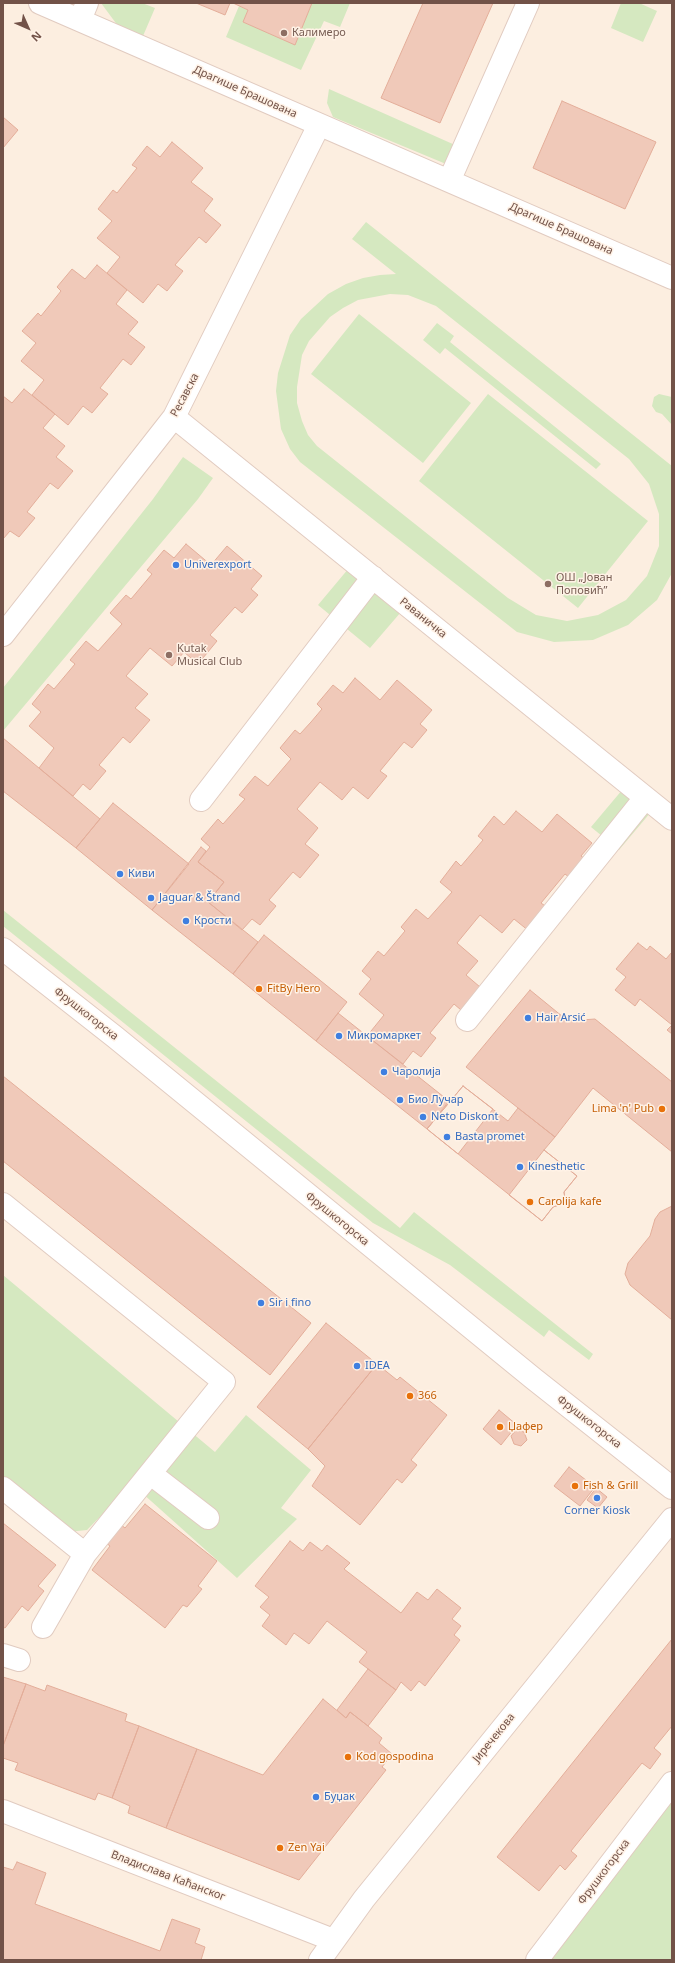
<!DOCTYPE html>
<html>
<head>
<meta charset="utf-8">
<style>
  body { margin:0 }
  #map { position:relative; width:675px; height:1963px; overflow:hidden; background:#fceee0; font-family:"Noto Sans",sans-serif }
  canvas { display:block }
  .frame { position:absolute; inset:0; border:4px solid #725248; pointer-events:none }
  .north { position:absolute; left:8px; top:8px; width:40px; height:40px; -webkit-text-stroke:3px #fff2e6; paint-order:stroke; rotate:135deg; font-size:11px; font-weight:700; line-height:16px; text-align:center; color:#725248 }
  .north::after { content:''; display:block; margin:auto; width:14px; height:18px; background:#725248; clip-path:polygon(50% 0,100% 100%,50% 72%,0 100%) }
</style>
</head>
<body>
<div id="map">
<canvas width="675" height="1963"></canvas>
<div class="frame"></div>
<div class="north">N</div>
</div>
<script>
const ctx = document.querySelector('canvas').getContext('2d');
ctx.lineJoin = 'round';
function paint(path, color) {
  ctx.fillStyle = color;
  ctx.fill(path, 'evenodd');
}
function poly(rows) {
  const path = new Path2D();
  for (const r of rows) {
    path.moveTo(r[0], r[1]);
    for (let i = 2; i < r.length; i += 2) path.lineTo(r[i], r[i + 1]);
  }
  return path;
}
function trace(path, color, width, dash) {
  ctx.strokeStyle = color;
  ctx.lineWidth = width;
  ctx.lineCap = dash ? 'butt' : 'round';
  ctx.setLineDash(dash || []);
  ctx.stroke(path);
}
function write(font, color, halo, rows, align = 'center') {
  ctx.font = font + ' "Noto Sans",sans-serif';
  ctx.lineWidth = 3;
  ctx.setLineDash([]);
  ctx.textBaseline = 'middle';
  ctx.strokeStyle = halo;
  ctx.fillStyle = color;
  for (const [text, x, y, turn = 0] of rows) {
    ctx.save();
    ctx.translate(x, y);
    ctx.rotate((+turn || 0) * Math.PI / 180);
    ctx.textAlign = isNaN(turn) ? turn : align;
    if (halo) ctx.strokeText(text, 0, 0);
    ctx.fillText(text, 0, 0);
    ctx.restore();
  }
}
const green = poly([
  [101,3,142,3,155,8,143,36,118,26],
  [312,3,350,3,340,27,324,21,301,70,226,37,239,6,248,10,243,22,295,44],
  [621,3,639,3,657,11,643,42,611,28],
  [329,89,455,145,446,164,333,117,327,103],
  [366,222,672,466,672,573,657,600,628,625,593,640,554,642,517,632,300,462,290,449,281,429,276,391,278,373,290,335,301,319,328,294,346,284,363,278,380,275,396,274,352,239],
  [390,294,408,295,436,306,629,459,649,484,659,514,659,546,647,576,626,600,598,615,567,621,536,615,508,598,317,446,308,435,302,421,297,403,297,387,302,355,309,341,330,317,343,308,358,300],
  [359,314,471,403,423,463,311,374],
  [437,323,454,336,450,342,601,464,596,469,445,348,440,354,423,340],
  [488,394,648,521,578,608,419,481],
  [659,394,672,397,672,425,662,414,656,412,652,406,654,397],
  [183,457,213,478,198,499,3,731,3,688,153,499],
  [354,562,407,605,370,648,318,605],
  [628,783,656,806,619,850,591,827],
  [3,910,400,1228,414,1212,593,1354,589,1360,549,1330,544,1337,450,1265,373,1223,3,926],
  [3,1275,215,1452,246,1415,311,1470,281,1508,297,1519,237,1578,132,1484,87,1530,68,1532,3,1479],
  [672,1792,672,1960,544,1960]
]);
const building = poly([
  [196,3,230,3,225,15,196,3],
  [233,3,312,3,295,45,243,22,248,10,233,3],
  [423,3,493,3,440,123,381,98,423,3],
  [562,101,656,142,625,209,533,168,562,101],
  [3,117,18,130,3,148,3,117],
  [172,142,203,168,191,182,213,199,204,211,221,225,206,243,199,237,175,265,183,271,167,291,158,284,143,303,107,273,120,257,97,238,112,221,98,209,113,190,117,193,137,168,132,165,147,146,160,157,172,142],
  [97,265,127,290,116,304,138,322,128,334,145,347,131,365,123,359,100,388,108,394,92,413,83,406,68,425,32,395,44,380,21,361,36,343,22,331,38,313,41,316,61,291,57,287,72,269,85,279,97,265],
  [24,389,55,414,43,428,65,446,56,457,73,471,58,489,50,483,27,512,35,518,19,537,10,531,3,539,3,396,12,403,24,389],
  [186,544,211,565,227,546,262,576,251,589,258,595,242,613,235,607,210,635,217,641,198,664,184,652,172,666,150,648,126,676,148,694,135,708,150,720,130,743,123,737,99,765,106,771,90,790,83,784,73,796,39,768,54,748,29,726,41,712,32,704,48,684,54,689,75,664,70,660,86,641,98,651,122,624,110,613,126,595,131,599,152,574,147,570,164,550,174,558,186,544],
  [355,678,380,700,397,680,432,710,420,724,427,730,412,748,404,742,380,771,387,776,368,799,353,787,342,800,320,782,297,809,318,828,305,844,319,855,300,878,293,872,269,900,276,906,260,925,252,919,242,930,208,902,224,882,198,862,210,847,201,839,218,819,223,824,245,799,239,795,255,776,268,786,291,759,280,748,295,730,300,734,311,722,322,709,317,704,333,685,343,693,355,678],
  [3,738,100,819,76,848,3,791,3,738],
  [113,803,189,864,152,910,76,848,113,803],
  [516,811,542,832,557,814,592,843,581,856,588,861,573,880,565,874,541,903,548,908,529,931,514,919,502,933,480,915,457,943,478,961,466,975,480,987,461,1010,454,1004,430,1033,436,1038,421,1057,413,1051,403,1064,367,1036,384,1015,359,994,371,979,362,971,378,951,384,956,405,931,401,927,416,909,428,919,452,892,440,882,456,861,461,866,483,840,478,836,494,816,504,825,516,811],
  [201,847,206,851,198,862,224,882,208,902,258,942,233,974,152,910,201,847],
  [264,935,347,1002,316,1041,233,974,264,935],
  [638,943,647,950,650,946,666,959,672,952,672,1034,667,1030,672,1025,640,999,635,1006,615,990,626,977,616,969,638,943],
  [530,990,568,1021,595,1019,672,1082,672,1152,593,1088,555,1137,466,1067,530,990],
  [338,1013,449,1101,427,1129,316,1041,338,1013],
  [3,1076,311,1323,270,1375,3,1161,3,1076],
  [463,1086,508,1121,518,1108,555,1137,544,1150,577,1176,564,1192,565,1199,562,1204,553,1207,542,1221,427,1129,463,1086],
  [463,1086,493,1109,458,1154,427,1129,463,1086],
  [544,1150,577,1176,564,1192,565,1199,562,1204,553,1207,542,1221,509,1195,544,1150],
  [672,1206,672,1320,630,1285,625,1274,628,1263,650,1236,655,1219,660,1212,672,1206],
  [326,1323,377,1364,308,1449,257,1407,326,1323],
  [377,1364,397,1380,400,1377,447,1415,411,1460,417,1465,402,1483,397,1479,360,1525,312,1486,325,1466,308,1449,377,1364],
  [499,1410,517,1425,501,1445,483,1429,499,1410],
  [516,1430,524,1432,527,1440,521,1446,514,1444,511,1436,516,1430],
  [569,1467,595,1487,580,1506,554,1486,569,1467],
  [596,1488,607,1497,598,1508,587,1500,596,1488],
  [145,1504,217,1561,198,1586,202,1589,187,1607,183,1605,165,1628,92,1570,110,1546,105,1542,120,1524,125,1528,145,1504],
  [3,1523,56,1565,38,1586,44,1591,28,1611,22,1606,5,1628,3,1627,3,1523],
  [290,1541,303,1551,310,1542,322,1551,327,1545,350,1563,344,1569,401,1613,417,1592,428,1600,437,1589,461,1608,452,1619,461,1626,454,1635,460,1640,425,1686,419,1681,411,1691,401,1682,396,1690,359,1662,367,1652,327,1621,309,1644,294,1633,286,1645,262,1626,270,1615,260,1607,269,1597,255,1586,290,1541],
  [672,1639,672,1726,654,1748,661,1754,650,1769,642,1763,571,1851,577,1856,565,1870,560,1865,539,1891,497,1857,672,1639],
  [368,1669,396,1690,368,1726,350,1712,346,1718,337,1710,368,1669],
  [3,1677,26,1684,3,1746,3,1677],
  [26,1684,45,1691,47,1685,127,1714,125,1721,139,1726,112,1798,98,1793,95,1800,15,1770,18,1763,3,1758,3,1746,26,1684],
  [323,1699,346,1718,350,1712,368,1726,382,1738,379,1743,392,1754,382,1767,386,1770,299,1880,166,1828,197,1749,263,1775,323,1699],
  [139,1726,197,1749,166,1828,128,1813,130,1806,112,1798,139,1726],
  [17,1862,46,1873,35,1904,160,1951,172,1919,200,1929,195,1943,205,1947,201,1960,3,1960,3,1867,13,1870,17,1862]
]);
const minor = poly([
  [40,3,672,278],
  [80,20,87,3],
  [450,179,528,3],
  [174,417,672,819],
  [3,635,174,417,319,125],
  [201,800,373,577],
  [3,949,115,1037,534,1379,672,1488],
  [467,1020,645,798],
  [3,1204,224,1382,85,1554,3,1488],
  [151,1474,208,1518],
  [43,1627,85,1554],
  [3,1655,19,1660],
  [3,1811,333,1940],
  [320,1960,364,1899,672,1519],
  [537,1960,672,1783]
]);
const markers = [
  [284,33,4,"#8d6e63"],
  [176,565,4,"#3f7fe0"],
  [548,584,4,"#8d6e63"],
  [169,655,4,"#8d6e63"],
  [120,874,4,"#3f7fe0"],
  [151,898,4,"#3f7fe0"],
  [186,921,4,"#3f7fe0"],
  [259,989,4,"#e8710a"],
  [528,1018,4,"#3f7fe0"],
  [339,1036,4,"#3f7fe0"],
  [384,1072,4,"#3f7fe0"],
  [400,1100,4,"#3f7fe0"],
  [662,1109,4,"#e8710a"],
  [423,1117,4,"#3f7fe0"],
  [447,1137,4,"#3f7fe0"],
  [520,1167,4,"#3f7fe0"],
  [530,1202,4,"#e8710a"],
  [261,1303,4,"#3f7fe0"],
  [357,1366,4,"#3f7fe0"],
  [410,1396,4,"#e8710a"],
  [500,1427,4,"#e8710a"],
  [575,1486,4,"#e8710a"],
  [597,1498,4,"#3f7fe0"],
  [348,1757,4,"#e8710a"],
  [316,1797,4,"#3f7fe0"],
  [280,1848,4,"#e8710a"]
];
const educationNames = [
  ["Калимеро",292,33],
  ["ОШ „Јован",556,578],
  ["Поповић”",556,591],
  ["Kutak",177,649],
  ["Musical Club",177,662]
];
const streetNames = [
  ["Драгише Брашована",245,92,24],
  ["Драгише Брашована",561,229,24],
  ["Ресавска",185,395,-62],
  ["Раваничка",423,618,39],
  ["Фрушкогорска",86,1014,38],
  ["Фрушкогорска",337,1219,39],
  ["Фрушкогорска",589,1422,38],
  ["Јиречекова",494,1738,-51],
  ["Фрушкогорска",604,1872,-53],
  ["Владислава Каћанског",168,1876,21]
];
const shopNames = [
  ["Univerexport",184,565],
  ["Киви",128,874],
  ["Jaguar & Štrand",159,898],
  ["Крости",194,921],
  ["Hair Arsić",536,1018],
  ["Микромаркет",347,1036],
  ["Чаролија",392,1072],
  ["Био Лучар",408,1100],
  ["Neto Diskont",431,1117],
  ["Basta promet",455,1137],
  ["Kinesthetic",528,1167],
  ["Sir i fino",269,1303],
  ["IDEA",365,1366],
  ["Corner Kiosk",597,1511,"center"],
  ["Буџак",324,1797]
];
const foodNames = [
  ["FitBy Hero",267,989],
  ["Lima 'n' Pub",654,1109,"right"],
  ["Carolija kafe",538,1202],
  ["366",418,1396],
  ["Џафер",508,1427],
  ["Fish & Grill",583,1486],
  ["Kod gospodina",356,1757],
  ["Zen Yai",288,1848]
];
paint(green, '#d5e8c0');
paint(building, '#f0c9b9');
trace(building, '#e3ad99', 1);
trace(minor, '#e1cbc0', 24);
trace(minor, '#fff', 22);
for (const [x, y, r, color] of markers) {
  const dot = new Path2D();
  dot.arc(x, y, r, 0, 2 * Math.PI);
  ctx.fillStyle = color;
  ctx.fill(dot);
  trace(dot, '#fff2e6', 1.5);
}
write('11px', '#785e54', '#fff2e6', educationNames, 'left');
write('11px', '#725248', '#fff2e6', streetNames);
write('11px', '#366cbe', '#fff2e6', shopNames, 'left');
write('11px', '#c56008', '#fff2e6', foodNames, 'left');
</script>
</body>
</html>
